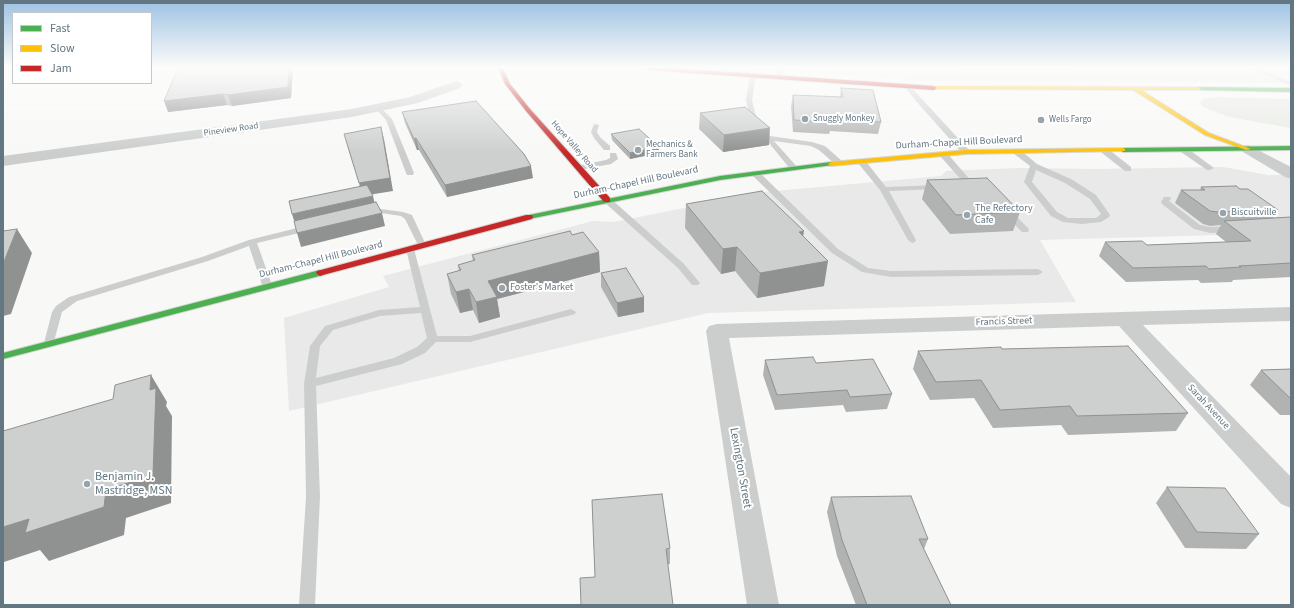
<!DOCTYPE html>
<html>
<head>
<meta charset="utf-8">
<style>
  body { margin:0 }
  #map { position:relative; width:1294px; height:608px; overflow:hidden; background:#f8f8f7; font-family:"Source Sans 3",sans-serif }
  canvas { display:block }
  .frame { position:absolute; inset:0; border:4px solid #637782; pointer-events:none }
  .legend { position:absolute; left:12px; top:12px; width:140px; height:72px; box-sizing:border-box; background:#fff; border:1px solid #c1c9cd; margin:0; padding:5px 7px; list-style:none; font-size:12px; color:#637782 }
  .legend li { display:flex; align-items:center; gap:8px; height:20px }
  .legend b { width:20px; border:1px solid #c1c9cd }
</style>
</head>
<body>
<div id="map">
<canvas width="1294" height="608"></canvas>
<div class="frame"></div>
<ul class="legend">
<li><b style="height:5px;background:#4caf50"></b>Fast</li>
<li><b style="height:5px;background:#ffc107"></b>Slow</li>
<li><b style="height:5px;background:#c62828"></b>Jam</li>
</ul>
</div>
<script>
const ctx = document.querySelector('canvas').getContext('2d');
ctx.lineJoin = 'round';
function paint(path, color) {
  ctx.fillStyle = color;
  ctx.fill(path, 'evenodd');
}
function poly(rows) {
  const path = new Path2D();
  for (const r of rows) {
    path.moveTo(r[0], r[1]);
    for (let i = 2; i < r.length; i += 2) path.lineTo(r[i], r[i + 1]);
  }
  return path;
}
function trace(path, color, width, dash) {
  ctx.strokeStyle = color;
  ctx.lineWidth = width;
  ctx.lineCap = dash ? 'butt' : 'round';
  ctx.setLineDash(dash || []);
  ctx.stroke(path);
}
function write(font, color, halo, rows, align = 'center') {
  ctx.font = font + ' "Source Sans 3",sans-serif';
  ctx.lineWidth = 4;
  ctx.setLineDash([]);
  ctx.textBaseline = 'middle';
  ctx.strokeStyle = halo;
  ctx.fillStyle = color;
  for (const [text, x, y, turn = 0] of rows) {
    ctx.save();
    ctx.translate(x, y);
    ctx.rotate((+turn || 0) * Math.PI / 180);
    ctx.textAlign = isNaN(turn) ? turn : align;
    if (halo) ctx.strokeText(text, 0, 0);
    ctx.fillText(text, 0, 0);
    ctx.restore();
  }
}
const built = poly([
  [745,68,1291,68,1291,83,923,81],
  [1223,167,1268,175,1291,175,1291,233,1040,240,1076,302,708,313,289,411,284,318,389,287,383,276,593,221,614,222,764,192,941,176,946,171,1018,168,1097,169]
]);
const green = poly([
  [1218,97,1291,99,1291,128,1229,117,1203,107,1200,102,1204,99]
]);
const lane = poly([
  [778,68,784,68,782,78,779,80,776,78,778,68],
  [959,68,1075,68,1072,70,962,70,959,68],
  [1249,68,1257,68,1291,82,1291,86,1249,68],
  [753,74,756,76,752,100,755,113,761,125,770,136,812,142,825,146,842,161,842,165,836,165,819,150,811,146,774,141,798,168,794,170,791,170,756,127,749,113,746,100,750,76,753,74],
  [905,85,909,85,969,150,969,154,963,154,916,101,904,86,905,85],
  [376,107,380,107,392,119,414,173,413,175,407,175,406,173,386,120,376,109,376,107],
  [594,124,599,125,597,132,600,137,610,146,610,150,604,150,594,138,591,132,594,124],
  [1181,148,1187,148,1214,168,1210,170,1207,170,1181,152,1181,148],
  [1013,149,1019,149,1037,164,1071,179,1096,195,1110,215,1109,217,1101,222,1082,224,1063,222,1051,216,1024,182,1030,166,1013,153,1013,149],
  [1036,170,1065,183,1090,199,1101,214,1096,218,1068,218,1057,212,1032,182,1036,170],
  [1102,149,1108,149,1131,167,1131,171,1125,171,1102,153,1102,149],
  [940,152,946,152,973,183,973,187,961,188,961,184,965,184,940,156,940,152],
  [610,153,616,153,618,159,611,164,579,170,575,168,576,166,606,160,610,158,610,153],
  [858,159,864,159,886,187,938,185,942,187,938,189,889,191,916,240,915,242,912,243,908,240,880,190,858,163,858,159],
  [752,171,758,171,838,249,868,268,891,271,1038,269,1043,272,1038,275,891,277,862,272,832,253,752,175,752,171],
  [1164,197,1170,197,1171,199,1169,201,1200,225,1210,227,1232,226,1236,229,1232,232,1210,233,1194,229,1162,204,1161,202,1164,197],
  [604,198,610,198,684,264,700,283,698,285,692,285,678,268,604,202,604,198],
  [381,209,403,212,412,215,426,245,425,247,419,247,405,219,401,216,381,213,368,216,364,214,365,212,381,209],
  [1005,211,1011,211,1028,228,1029,230,1028,232,1022,232,1005,215,1005,211],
  [309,225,313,228,312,230,257,243,272,285,270,287,267,288,262,285,249,246,208,261,77,301,62,312,53,345,45,345,44,343,52,312,56,306,69,297,202,257,249,240,309,225],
  [410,246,414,249,437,336,470,336,571,309,576,312,575,314,470,342,436,342,425,353,402,364,316,386,320,497,315,605,299,605,306,497,304,384,310,346,325,326,379,310,420,307,406,249,410,246],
  [421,313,427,338,417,347,394,358,316,378,320,346,333,330,380,316,421,313]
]);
const street = poly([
  [456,81,460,82,462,85,460,88,418,103,352,117,3,166,3,156,352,109,410,97,456,81],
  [1248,145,1291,167,1291,179,1285,177,1243,152,1241,149,1243,146,1248,145],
  [1291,307,1291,321,1143,325,1291,477,1291,508,1281,504,1119,326,729,338,779,605,747,605,706,331,709,326,717,324,1291,307]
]);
const fast = poly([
  [1198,87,1291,88,1291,92,1196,90,1195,89,1198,87],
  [1291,146,1291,150,1123,152,1120,150,1123,148,1291,146],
  [831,162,834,164,833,165,720,180,529,219,525,217,529,215,720,176,831,162],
  [320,270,324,273,323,275,3,359,3,353,320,270]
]);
const slow = poly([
  [934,86,1198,87,1201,89,1200,90,1141,90,1209,133,1251,149,1246,150,1205,135,1133,90,932,89,932,87,934,86],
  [1123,148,1125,149,1125,151,966,154,831,166,828,164,831,162,966,150,1123,148]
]);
const jam = poly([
  [498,68,503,68,510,84,530,109,610,198,610,202,604,202,526,111,505,84,498,68],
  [645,68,670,68,934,86,937,88,934,90,647,70,645,68],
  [526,215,532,215,533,217,532,219,323,275,320,276,316,273,317,271,526,215]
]);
const wall = poly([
  [178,68,293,68,291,98,232,106,227,105,168,112],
  [841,88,881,122,878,134,830,131,829,134,793,132,791,106,793,95,840,97],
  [402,112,533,178,447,197,419,150,417,150,405,123],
  [700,113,769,145,723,152,699,129],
  [611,134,659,153,630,159,612,140],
  [927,180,1020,212,1013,231,950,234,922,199],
  [1201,187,1240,189,1278,210,1273,218,1291,217,1291,277,1233,280,1232,282,1201,283,1198,280,1126,282,1099,256,1105,242,1147,245,1226,242,1216,234,1221,225,1210,226,1203,224,1175,203,1181,190,1200,190],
  [686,204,803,236,824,286,757,298,735,271,721,274,685,228],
  [572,235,599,252,600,272,497,299,500,317,479,323,473,310,460,313,451,294,447,274,459,271,458,265,473,261,472,255],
  [601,273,644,312,618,317,601,287],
  [1002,349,1188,413,1176,431,1068,435,1061,425,993,428,974,398,930,400,913,369,918,351],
  [765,360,816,363,892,394,887,409,846,412,843,405,775,410,763,375],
  [1291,369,1291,415,1280,415,1250,385,1261,370],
  [1167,487,1259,534,1246,549,1185,548,1156,503],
  [831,497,928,539,924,549,951,605,856,605,837,556,827,512],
  [592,500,670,548,670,564,595,577]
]);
const shadedWall = poly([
  [289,68,293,68,291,98,232,106,228,95],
  [223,94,227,105,168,112,164,101],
  [381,127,384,139,393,191,362,196,359,183],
  [770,128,769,145,723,152,724,135],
  [416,138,419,150,417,150,414,139],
  [659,147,659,153,630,159,630,153],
  [531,166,533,178,447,197,445,185],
  [373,196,376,209,296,227,292,214],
  [382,213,385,226,301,247,297,233],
  [17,229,32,253,11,314,3,316,3,264],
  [804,231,800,255,799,232],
  [737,247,735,271,721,274,723,249],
  [599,252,600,272,497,299,500,317,479,323,476,302,488,281],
  [828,261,824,286,757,298,760,273],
  [469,289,473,310,460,313,456,292],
  [644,297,644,312,618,317,617,303],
  [151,375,167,402,166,406,172,416,171,503,126,518,124,535,49,561,40,550,4,562,3,567,3,527,106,490,150,390]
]);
const building = poly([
  [178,68,289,68,288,87,228,95,223,94,164,101,178,68],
  [841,88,873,90,881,122,831,119,831,122,794,120,793,95,843,97,841,88],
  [476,101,524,154,531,166,445,185,416,138,414,139,402,112,476,101],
  [745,107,770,128,724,135,700,113,745,107],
  [381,127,390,178,359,183,344,134,381,127],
  [639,129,659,147,630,153,611,134,639,129],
  [987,178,1020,212,956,215,927,180,987,178],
  [367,185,373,196,292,214,289,201,367,185],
  [1236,186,1240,189,1248,189,1278,210,1217,212,1210,211,1181,190,1205,190,1201,187,1236,186],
  [762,191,804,231,799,232,828,261,760,273,737,247,723,249,686,204,762,191],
  [376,202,382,213,297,233,294,221,376,202],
  [1291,217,1291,263,1239,266,1241,267,1209,269,1206,266,1133,268,1105,242,1142,241,1147,245,1251,241,1224,221,1291,217],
  [17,229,3,264,3,231,17,229],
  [570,231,572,235,583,232,599,252,488,281,497,297,476,302,469,289,456,292,447,274,461,270,458,265,475,260,472,255,570,231],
  [626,268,644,297,617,303,601,273,626,268],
  [1128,346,1188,413,1077,416,1070,406,1000,410,981,380,936,382,918,351,1001,347,1002,349,1128,346],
  [813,357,816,363,873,359,892,394,850,397,847,390,777,395,765,360,813,357],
  [1291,369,1291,399,1261,370,1291,369],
  [151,375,150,390,156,388,153,475,106,490,104,507,25,533,29,519,3,527,3,431,113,399,115,385,151,375],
  [1167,487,1225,488,1259,534,1197,532,1167,487],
  [662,494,670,548,666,549,673,605,581,605,580,578,595,577,592,500,662,494],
  [911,496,928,539,919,539,951,605,867,605,842,540,831,497,911,496]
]);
const markers = [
  [805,119,4,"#97a4ab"],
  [1041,120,4,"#97a4ab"],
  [638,150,4,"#97a4ab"],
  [1223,213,4,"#97a4ab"],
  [967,215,4,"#97a4ab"],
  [502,288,4,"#97a4ab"],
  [87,484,4,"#97a4ab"]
];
const farPoinames = [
  ["Snuggly Monkey",813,119],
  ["Wells Fargo",1049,120],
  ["Mechanics &",646,145],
  ["Farmers Bank",646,155]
];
const farStreetnames = [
  ["Pineview Road",231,130,-8],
  ["Hope Valley Road",574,147,49]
];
const streetNames = [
  ["Durham-Chapel Hill Boulevard",959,143,-3],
  ["Durham-Chapel Hill Boulevard",636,183,-12],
  ["Durham-Chapel Hill Boulevard",321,260,-14],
  ["Francis Street",1004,322,-2],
  ["Sarah Avenue",1208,407,47]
];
const poiNames = [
  ["The Refectory",975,209],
  ["Cafe",975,221],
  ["Biscuitville",1231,213],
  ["Foster's Market",510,288]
];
const nearStreetnames = [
  ["Lexington Street",740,468,80]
];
const nearPoinames = [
  ["Benjamin J.",95,477],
  ["Mastridge, MSN",95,491]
];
paint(built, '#e8e9e8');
paint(green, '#e7eae4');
trace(fast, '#d5d6d6', 2);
trace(slow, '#d5d6d6', 2);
trace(jam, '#d5d6d6', 2);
paint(lane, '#cccece');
paint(street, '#cccece');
paint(fast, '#4caf50');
paint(slow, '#ffc107');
paint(jam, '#c62828');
paint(wall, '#b1b3b3');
paint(shadedWall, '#909292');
paint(building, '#ced0d0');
trace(building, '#909292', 1);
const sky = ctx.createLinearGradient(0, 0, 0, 153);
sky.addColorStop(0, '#9dc1e2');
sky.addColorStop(0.44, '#fcfcfb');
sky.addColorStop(1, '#fcfcfb00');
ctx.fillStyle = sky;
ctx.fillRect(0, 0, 1294, 153);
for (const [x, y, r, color] of markers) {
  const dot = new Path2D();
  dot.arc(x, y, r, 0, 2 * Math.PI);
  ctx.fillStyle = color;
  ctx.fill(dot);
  trace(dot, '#fff', 1.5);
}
write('9px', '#637782', '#fff', farPoinames, 'left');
write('9px', '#637782', '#fff', farStreetnames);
write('10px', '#637782', '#fff', streetNames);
write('10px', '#637782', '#fff', poiNames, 'left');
write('12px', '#637782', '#fff', nearStreetnames);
write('12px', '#637782', '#fff', nearPoinames, 'left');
</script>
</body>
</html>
